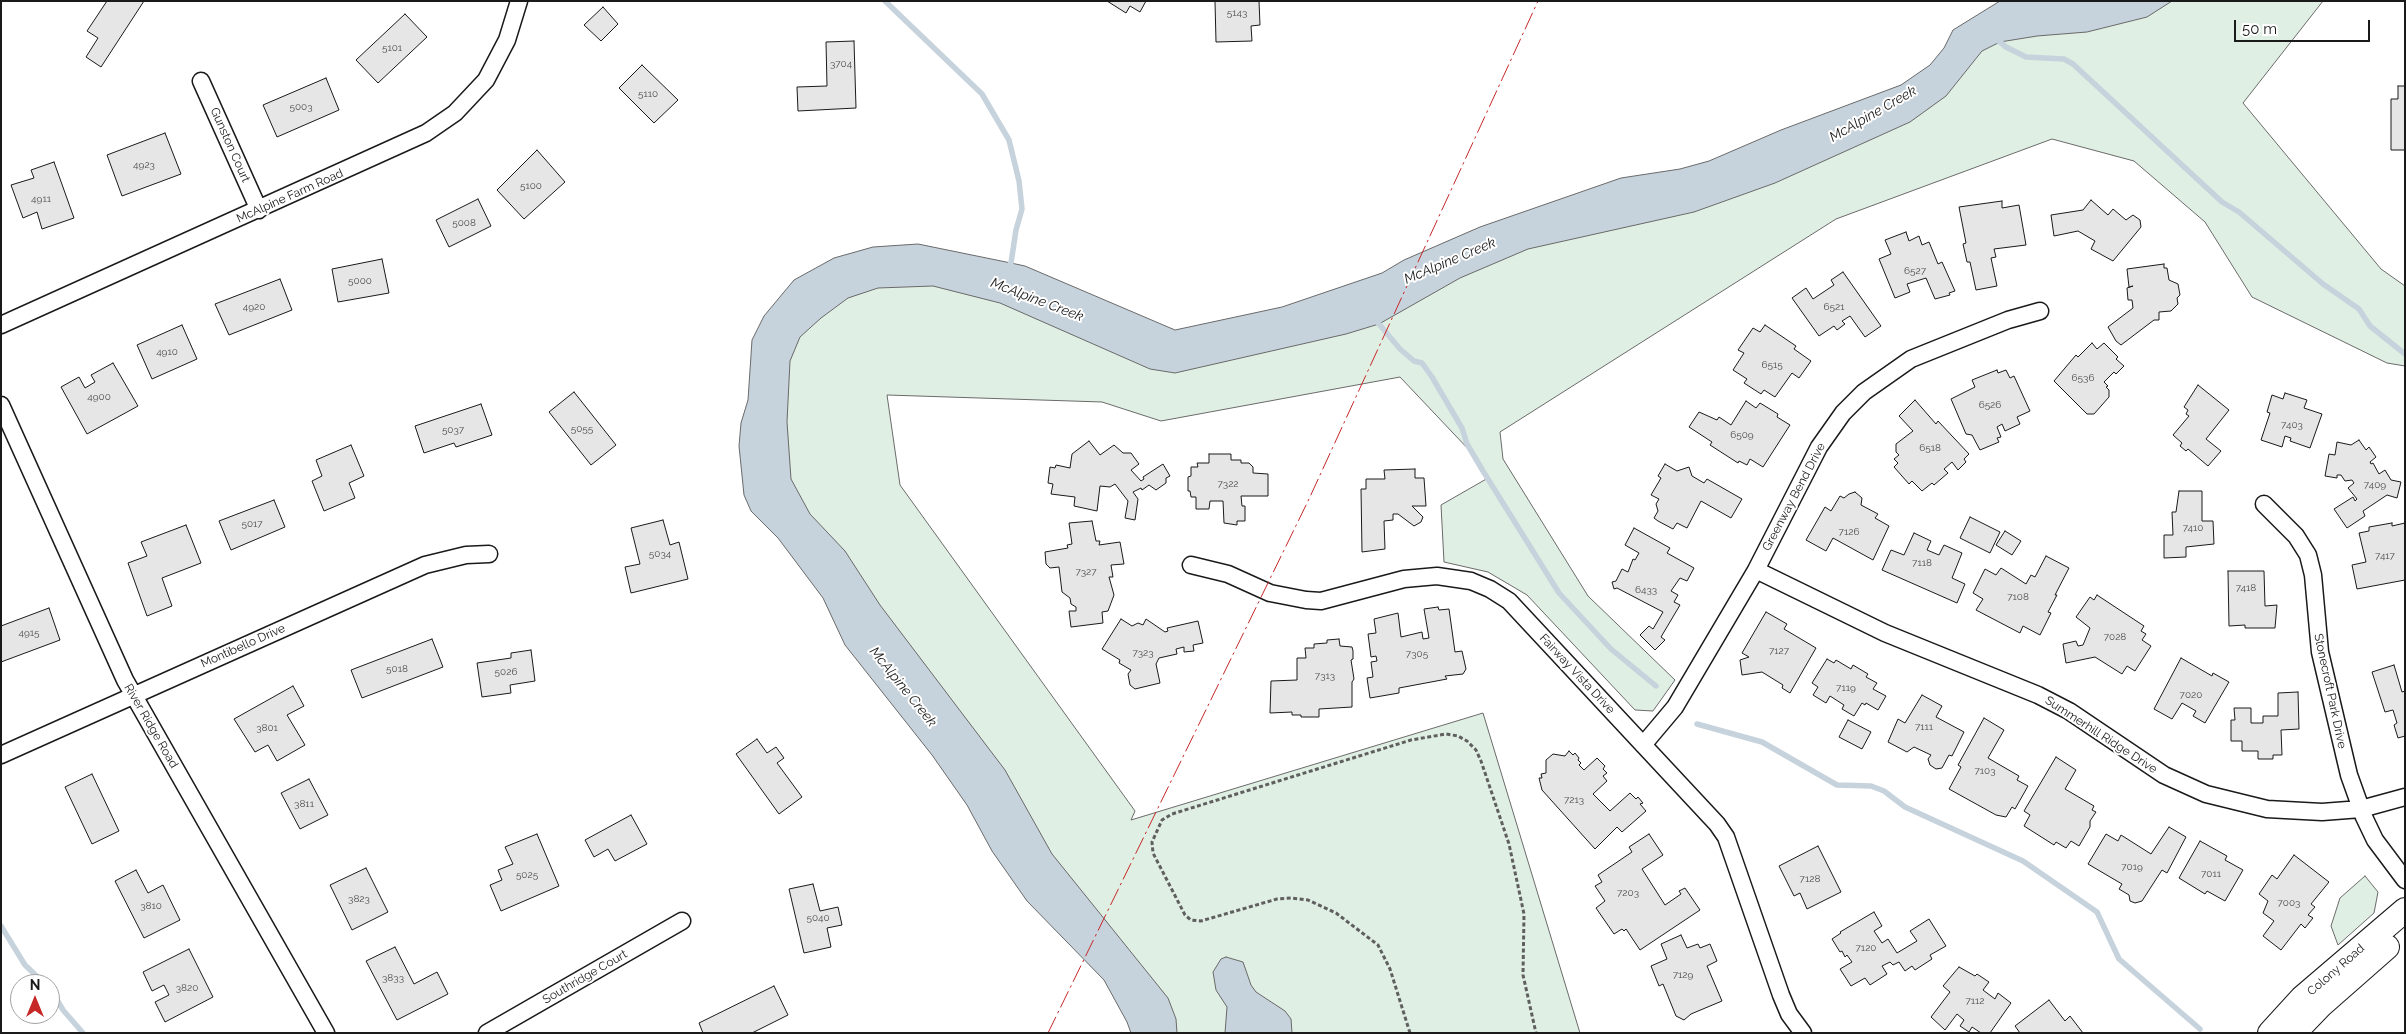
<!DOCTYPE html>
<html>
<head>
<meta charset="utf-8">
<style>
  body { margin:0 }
  #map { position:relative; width:2406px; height:1034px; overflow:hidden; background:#fff; font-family:Raleway,sans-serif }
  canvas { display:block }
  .frame { position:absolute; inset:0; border:2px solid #1a1a1a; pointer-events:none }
  .north { position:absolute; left:10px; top:974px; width:50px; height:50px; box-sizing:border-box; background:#fff; border:1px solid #a3a3a3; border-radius:50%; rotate:0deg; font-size:14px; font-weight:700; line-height:20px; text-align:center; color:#1a1a1a }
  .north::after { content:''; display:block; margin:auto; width:18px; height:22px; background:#c62828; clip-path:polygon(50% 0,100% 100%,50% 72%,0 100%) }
  .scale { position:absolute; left:2234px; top:20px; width:136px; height:22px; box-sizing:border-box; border:2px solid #1a1a1a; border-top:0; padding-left:6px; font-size:15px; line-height:18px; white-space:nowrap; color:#1a1a1a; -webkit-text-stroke:4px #fff; paint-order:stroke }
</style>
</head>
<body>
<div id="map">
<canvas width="2406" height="1034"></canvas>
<div class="frame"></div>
<div class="north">N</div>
<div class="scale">50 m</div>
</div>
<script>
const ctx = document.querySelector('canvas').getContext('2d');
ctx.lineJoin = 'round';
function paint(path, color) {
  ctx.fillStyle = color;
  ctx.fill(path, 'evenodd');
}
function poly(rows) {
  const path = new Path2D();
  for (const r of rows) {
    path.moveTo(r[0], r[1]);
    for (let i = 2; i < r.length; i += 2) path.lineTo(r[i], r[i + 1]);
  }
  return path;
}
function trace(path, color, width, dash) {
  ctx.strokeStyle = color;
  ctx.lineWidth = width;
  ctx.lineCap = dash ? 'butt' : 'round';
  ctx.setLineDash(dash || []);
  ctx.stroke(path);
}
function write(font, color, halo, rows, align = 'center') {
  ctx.font = font + ' Raleway,sans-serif';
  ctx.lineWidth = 4;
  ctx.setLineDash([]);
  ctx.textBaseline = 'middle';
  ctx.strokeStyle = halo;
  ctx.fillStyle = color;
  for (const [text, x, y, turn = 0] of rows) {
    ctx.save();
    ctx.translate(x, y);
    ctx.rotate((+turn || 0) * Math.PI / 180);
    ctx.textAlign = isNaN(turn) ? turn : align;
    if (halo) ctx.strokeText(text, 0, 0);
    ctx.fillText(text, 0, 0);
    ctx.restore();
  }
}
const green = poly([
  [2060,1,2323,1,2243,103,2381,269,2405,286,2405,366,2387,363,2252,297,2205,222,2134,161,2052,139,1836,219,1500,432,1503,459,1588,596,1675,680,1653,711,1635,710,1527,595,1488,572,1444,562,1441,505,1488,478,1471,452,1400,377,1161,421,1102,402,887,395,900,485,1135,811,1131,820,1483,713,1580,1033,1161,1033,775,493,772,387,815,304,939,259,1200,360,1763,161,2060,1],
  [2365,876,2378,892,2374,913,2338,945,2331,926,2340,898,2365,876]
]);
const water = poly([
  [2000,1,2172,1,2147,17,2087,32,2037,36,2000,42,1982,51,1946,96,1910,122,1775,183,1694,212,1528,249,1460,278,1379,324,1346,334,1175,373,1150,369,1000,303,933,286,878,288,848,298,821,318,800,337,790,361,787,422,791,479,810,514,845,551,880,605,1005,770,1052,854,1168,998,1176,1019,1177,1033,1131,1033,1127,1022,1104,980,1027,901,992,851,967,805,932,755,845,645,823,598,778,538,751,511,744,495,739,446,741,423,748,400,752,340,764,316,794,280,834,258,873,247,918,244,1011,263,1025,266,1175,330,1282,307,1382,273,1404,260,1480,227,1621,178,1680,169,1709,161,1781,130,1901,85,1930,65,1944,48,1953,30,2000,1],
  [1226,957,1243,962,1251,985,1256,992,1285,1011,1291,1019,1292,1033,1225,1033,1227,1007,1216,990,1213,972,1221,959,1226,957]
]);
const stream = poly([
  [885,1,982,94,1009,140,1019,181,1022,209,1016,230,1011,263,1008,267],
  [1995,38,2006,47,2026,57,2064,59,2073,64,2222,202,2239,212,2323,284,2359,309,2370,326,2405,354],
  [1374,318,1400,349,1414,361,1422,363,1432,377,1462,428,1467,444,1483,471,1559,593,1611,649,1656,686],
  [1697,724,1762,742,1837,785,1871,786,1884,791,1905,807,2023,861,2097,912,2119,959,2200,1029],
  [1,926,25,965,45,984],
  [50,988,63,1010,83,1033]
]);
const building = poly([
  [107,1,144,1,101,67,86,57,98,38,87,31,107,1],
  [1107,1,1146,1,1140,12,1130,6,1126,13,1107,1],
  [1215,1,1259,1,1260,25,1251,26,1252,41,1216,42,1215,1],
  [603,7,618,24,601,41,584,25,603,7],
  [405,14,427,37,378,83,356,60,405,14],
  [854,41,856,108,798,111,797,87,827,86,826,42,854,41],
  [642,65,678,100,654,123,619,88,642,65],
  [326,78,339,110,277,137,263,105,326,78],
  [2398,86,2405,86,2405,150,2391,150,2391,99,2398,99,2398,86],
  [165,133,181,174,122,196,107,155,165,133],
  [537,150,565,182,524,219,497,190,537,150],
  [54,162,74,218,42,229,37,212,23,218,11,185,34,178,31,170,54,162],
  [478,199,491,226,449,247,436,220,478,199],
  [2091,200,2108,215,2113,209,2126,220,2133,215,2140,220,2141,227,2113,261,2091,249,2095,241,2078,231,2054,236,2051,215,2083,210,2091,200],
  [2002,201,2002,208,2019,205,2026,245,1994,249,1996,257,1991,258,1997,286,1976,290,1970,262,1967,262,1963,244,1966,243,1959,207,2002,201],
  [1906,232,1909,241,1919,236,1922,245,1929,242,1938,264,1942,262,1955,291,1949,293,1950,295,1935,299,1926,278,1907,284,1910,292,1895,298,1879,259,1891,254,1885,240,1906,232],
  [382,259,389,293,338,302,332,269,382,259],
  [2164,264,2164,268,2167,268,2169,280,2178,284,2180,295,2177,298,2178,304,2171,311,2159,312,2159,320,2154,320,2121,345,2116,341,2108,327,2133,308,2132,300,2128,300,2127,288,2133,286,2129,287,2127,269,2164,264],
  [1843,272,1881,326,1865,337,1850,316,1842,321,1845,324,1837,330,1834,326,1819,336,1792,298,1806,288,1813,299,1834,285,1831,280,1843,272],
  [280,279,292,310,229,335,215,304,280,279],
  [182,325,197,359,152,379,137,345,182,325],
  [1765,325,1796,346,1794,349,1811,361,1799,378,1792,373,1775,397,1764,390,1761,394,1744,383,1747,379,1733,370,1744,353,1738,350,1753,328,1760,332,1765,325],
  [2092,343,2097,349,2104,343,2118,357,2116,359,2124,366,2116,374,2114,372,2104,382,2108,386,2106,387,2109,390,2109,397,2094,414,2087,414,2054,381,2076,355,2078,357,2092,343],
  [113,363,138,406,87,434,61,387,79,377,85,388,95,382,91,375,113,363],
  [1997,370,1998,373,2006,370,2010,378,2014,376,2030,411,2017,417,2020,424,2005,431,2002,424,1997,427,2001,437,1997,438,1999,442,1980,450,1972,435,1966,434,1951,399,1975,387,1972,380,1997,370],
  [2198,385,2229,410,2206,439,2221,451,2208,466,2188,449,2186,451,2180,446,2182,443,2173,435,2189,416,2186,414,2188,410,2184,407,2198,385],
  [574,392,616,445,591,465,549,412,574,392],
  [2285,393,2307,400,2304,408,2322,414,2310,448,2290,441,2291,438,2285,436,2282,447,2261,440,2270,413,2267,412,2272,395,2283,399,2285,393],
  [1915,400,1936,424,1938,421,1969,454,1964,459,1966,462,1958,470,1952,462,1944,469,1948,473,1934,485,1932,483,1922,491,1912,481,1909,484,1894,467,1898,463,1894,459,1899,455,1896,452,1896,444,1913,431,1899,416,1915,400],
  [1746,401,1756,408,1760,403,1778,414,1777,417,1790,425,1763,467,1750,459,1747,465,1739,461,1738,463,1710,445,1712,442,1689,427,1699,412,1717,420,1719,417,1731,425,1746,401],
  [481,404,492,435,456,447,454,443,424,453,415,426,481,404],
  [2359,440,2366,450,2369,447,2376,457,2370,462,2371,464,2373,463,2379,474,2385,470,2391,480,2401,482,2397,498,2387,495,2363,511,2365,516,2347,528,2334,509,2353,497,2355,501,2357,499,2348,488,2354,483,2352,480,2345,481,2341,475,2337,475,2337,478,2325,476,2329,454,2335,455,2337,442,2351,445,2359,440],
  [1089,441,1100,455,1114,445,1123,453,1131,453,1139,464,1131,470,1141,481,1144,479,1143,477,1163,464,1170,476,1166,478,1166,483,1156,490,1149,485,1142,490,1141,488,1133,492,1138,499,1135,520,1125,518,1128,501,1115,484,1110,487,1100,486,1097,511,1074,506,1075,497,1051,494,1053,484,1048,483,1050,467,1055,468,1056,465,1070,468,1072,454,1089,441],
  [351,445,364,476,349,483,355,498,324,511,312,481,322,476,316,460,351,445],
  [1209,454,1231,454,1231,460,1241,460,1241,463,1249,463,1253,467,1253,473,1268,474,1268,496,1241,496,1242,506,1245,506,1245,521,1237,521,1237,525,1224,523,1223,501,1210,501,1209,509,1196,509,1196,497,1191,497,1190,491,1188,491,1188,477,1191,476,1191,467,1198,467,1197,463,1209,463,1209,454],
  [1665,464,1677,471,1689,467,1692,476,1704,483,1707,479,1742,499,1731,518,1701,501,1687,528,1677,523,1673,529,1658,521,1654,518,1658,511,1656,504,1659,499,1651,495,1661,478,1658,476,1665,464],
  [1415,469,1415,478,1424,478,1426,506,1412,506,1423,517,1421,522,1414,526,1398,514,1393,514,1393,520,1384,521,1385,549,1362,552,1361,489,1366,489,1366,479,1385,479,1384,470,1415,469],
  [2179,491,2202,491,2202,521,2213,521,2214,544,2186,547,2186,557,2164,558,2164,535,2173,535,2172,512,2176,512,2179,491],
  [1855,492,1862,498,1861,505,1878,514,1875,518,1889,526,1873,560,1833,538,1826,551,1806,540,1825,507,1831,511,1840,496,1844,498,1849,494,1855,492],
  [274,500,285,527,231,550,219,521,274,500],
  [1970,517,2000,532,1990,553,1960,538,1970,517],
  [663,520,670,545,679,542,688,579,631,593,625,567,640,564,631,528,663,520],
  [1092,521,1096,541,1100,541,1099,545,1120,542,1124,564,1111,565,1113,577,1109,577,1114,595,1108,611,1102,612,1103,623,1071,627,1069,611,1076,611,1076,607,1071,604,1070,598,1062,592,1059,567,1050,568,1046,564,1045,552,1068,548,1067,545,1072,544,1069,523,1092,521],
  [2392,523,2392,526,2405,523,2405,580,2357,589,2352,565,2366,562,2359,533,2369,531,2369,527,2392,523],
  [186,525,201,563,162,578,172,606,147,616,128,563,147,556,141,542,186,525],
  [1634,528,1670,548,1667,553,1694,568,1687,581,1680,578,1671,591,1678,595,1674,602,1680,605,1661,637,1665,640,1655,650,1640,635,1649,626,1653,629,1663,612,1617,588,1614,589,1612,582,1616,581,1622,569,1628,572,1633,559,1635,560,1639,553,1625,545,1634,528],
  [2005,531,2021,541,2012,555,1996,545,2005,531],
  [1914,533,1931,541,1927,550,1939,555,1944,545,1962,553,1952,578,1965,584,1957,603,1882,570,1891,550,1904,555,1914,533],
  [2046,556,2069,568,2055,595,2057,595,2048,612,2051,613,2040,635,2023,626,2020,633,1976,610,1983,599,1973,593,1985,569,1996,575,2001,568,2026,584,2031,575,2035,577,2046,556],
  [2228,571,2264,571,2265,606,2277,605,2275,628,2245,628,2245,625,2229,626,2228,571],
  [2097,595,2144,626,2141,631,2146,634,2142,640,2151,646,2135,671,2127,666,2122,674,2095,657,2066,663,2063,644,2076,641,2078,646,2083,645,2090,628,2076,617,2090,597,2094,600,2097,595],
  [1438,607,1439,610,1449,609,1455,652,1462,651,1466,669,1463,674,1445,676,1447,679,1399,688,1399,693,1370,698,1367,678,1373,677,1371,662,1377,661,1376,656,1371,657,1368,634,1376,633,1374,619,1398,613,1401,637,1422,632,1423,639,1429,638,1424,609,1438,607],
  [49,608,60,640,1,662,1,626,49,608],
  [1766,612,1787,624,1784,629,1816,648,1790,693,1782,688,1783,685,1762,672,1742,675,1740,660,1749,657,1742,653,1766,612],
  [1121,619,1132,626,1138,623,1143,625,1146,619,1165,632,1168,631,1167,628,1198,621,1203,643,1193,645,1194,651,1184,652,1184,647,1176,649,1177,654,1159,658,1156,664,1160,683,1135,689,1130,685,1128,674,1131,670,1119,663,1120,660,1102,649,1121,619],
  [432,639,443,667,362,698,351,670,432,639],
  [1339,639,1340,646,1352,647,1353,651,1353,659,1351,660,1354,679,1352,682,1352,707,1319,709,1319,717,1301,717,1301,715,1292,715,1292,712,1270,713,1271,681,1297,680,1297,658,1306,658,1305,648,1314,648,1314,644,1327,643,1327,640,1339,639],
  [531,650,535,681,510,685,511,693,482,697,477,663,511,658,511,653,531,650],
  [2181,658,2212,676,2213,673,2229,682,2205,723,2193,716,2196,711,2182,703,2172,719,2154,709,2181,658],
  [1827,659,1834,663,1836,660,1851,669,1853,665,1868,674,1866,677,1877,683,1873,689,1886,696,1878,710,1866,703,1865,705,1862,703,1854,716,1842,709,1844,705,1830,696,1826,703,1813,695,1818,687,1812,683,1827,659],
  [2394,665,2402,692,2405,691,2405,736,2398,738,2394,725,2397,723,2393,710,2385,712,2372,672,2394,665],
  [293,686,304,706,287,715,305,745,277,761,268,745,255,752,234,719,293,686],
  [2298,692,2299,729,2281,730,2282,755,2273,755,2273,759,2258,759,2258,751,2242,751,2242,741,2231,741,2231,720,2235,720,2234,708,2251,708,2251,723,2263,723,2263,716,2278,716,2278,693,2298,692],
  [1922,695,1942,706,1936,717,1964,732,1952,756,1949,755,1942,768,1936,769,1930,765,1928,759,1931,755,1914,747,1907,752,1888,742,1898,719,1905,723,1922,695],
  [1984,718,2004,730,1988,758,2019,776,2017,780,2028,786,2015,809,2012,807,2006,817,1996,815,1949,789,1961,767,1958,765,1984,718],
  [1848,720,1871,732,1862,749,1839,737,1848,720],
  [757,739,767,753,776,747,784,758,777,763,802,797,779,814,736,754,757,739],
  [1569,751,1573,755,1575,753,1579,758,1578,760,1581,763,1579,765,1584,770,1597,758,1605,766,1603,769,1607,773,1603,776,1607,781,1593,794,1610,811,1630,793,1636,799,1638,797,1643,803,1640,804,1646,811,1622,832,1617,827,1595,849,1542,790,1539,778,1542,778,1541,774,1546,773,1546,760,1553,754,1565,756,1569,751],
  [2056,757,2076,770,2065,789,2094,806,2092,810,2096,812,2090,821,2090,827,2079,846,2071,841,2066,848,2056,842,2054,845,2024,826,2030,815,2024,811,2056,757],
  [92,774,119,831,92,844,65,787,92,774],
  [309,779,328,815,300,829,281,793,309,779],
  [631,815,647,844,615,861,608,849,594,857,585,840,631,815],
  [2169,827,2186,837,2167,873,2162,870,2142,901,2135,903,2130,901,2129,895,2119,889,2122,884,2088,864,2106,834,2118,841,2121,835,2151,854,2169,827],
  [537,834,559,886,501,911,490,885,502,880,498,870,513,864,505,847,537,834],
  [1649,834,1663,855,1642,869,1665,905,1681,894,1679,891,1685,888,1700,910,1640,950,1626,929,1624,931,1622,929,1614,934,1596,908,1605,901,1595,886,1602,882,1598,875,1632,852,1629,847,1649,834],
  [2200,841,2227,856,2225,860,2243,870,2225,901,2207,891,2205,894,2179,878,2200,841],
  [1818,846,1841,892,1807,909,1800,893,1794,896,1779,866,1818,846],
  [2294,855,2329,882,2311,904,2315,907,2308,915,2313,918,2305,928,2301,924,2281,950,2263,936,2274,921,2263,913,2268,901,2259,894,2272,875,2277,879,2294,855],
  [366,868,388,912,352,930,330,885,366,868],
  [136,870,148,893,163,885,180,920,144,938,115,881,136,870],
  [813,884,820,911,838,907,842,925,827,928,831,947,804,953,789,889,813,884],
  [1874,912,1882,926,1874,931,1882,943,1888,939,1897,953,1917,941,1910,931,1929,919,1946,946,1930,955,1932,959,1915,970,1912,966,1905,971,1899,962,1893,965,1890,962,1882,966,1887,974,1870,985,1865,978,1851,986,1840,969,1852,962,1847,955,1845,957,1842,951,1840,952,1832,939,1841,933,1840,932,1874,912],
  [1681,935,1687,948,1698,944,1700,948,1710,944,1717,961,1707,966,1722,1001,1691,1014,1684,1020,1676,1016,1663,984,1659,986,1651,966,1667,959,1661,944,1681,935],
  [395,947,414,984,437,972,448,994,397,1020,366,961,395,947],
  [189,949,213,997,165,1022,155,1002,169,995,164,985,152,991,143,972,189,949],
  [1959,967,1975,976,1977,974,1989,982,1983,990,1995,999,1998,993,2011,1003,1990,1033,1981,1033,1972,1027,1969,1032,1960,1026,1964,1020,1957,1014,1945,1030,1931,1017,1950,992,1943,986,1959,967],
  [774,986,788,1015,752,1033,703,1033,699,1023,774,986],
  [2049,1000,2065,1021,2070,1016,2083,1033,2020,1033,2015,1026,2049,1000]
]);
const path = poly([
  [1410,1033,1390,969,1378,945,1336,913,1308,900,1292,898,1277,899,1201,921,1191,920,1185,915,1153,853,1152,842,1162,820,1172,814,1411,740,1446,734,1458,736,1467,741,1476,750,1481,761,1509,844,1524,914,1523,975,1536,1033]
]);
const street = poly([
  [201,81,259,210],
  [1,325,426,133,455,113,486,80,507,40,519,1],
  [1,405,125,680,326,1033],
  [2264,504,2296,536,2308,555,2313,575,2320,652,2349,775,2364,817,2375,840,2405,880],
  [1191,565,1228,574,1270,593,1306,600,1321,601,1404,579,1437,576,1471,581,1490,589,1509,601,1717,824,1726,837,1781,995,1789,1014,1803,1033],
  [1756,570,1885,633,2038,695,2069,711,2164,775,2206,794,2267,809,2322,812,2361,809,2405,797],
  [1643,745,1675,707,1756,570,1819,447,1843,413,1864,392,1911,359,2008,320,2040,311],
  [1,755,425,565,466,555,489,554],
  [487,1033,682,921]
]);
const secondary = poly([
  [2270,1033,2302,998,2405,910],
  [2294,1033,2321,1005,2387,947]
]);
const power = poly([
  [1048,1033,1309,499,1538,1]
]);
const numberNames = [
  ["5143",1237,13],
  ["5101",392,48],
  ["3704",841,64],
  ["5110",648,94],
  ["5003",301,107],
  ["4923",144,165],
  ["5100",531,186],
  ["4911",41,199],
  ["5008",464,223],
  ["6527",1915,271],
  ["5000",360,281],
  ["4920",254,307],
  ["6521",1834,307],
  ["4910",167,352],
  ["6515",1772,365],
  ["6536",2083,378],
  ["4900",99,397],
  ["6526",1990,405],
  ["7403",2292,425],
  ["5055",582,429],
  ["5037",453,430],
  ["6509",1742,435],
  ["6518",1930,448],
  ["7322",1228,484],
  ["7409",2375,485],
  ["5017",252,524],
  ["7410",2193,528],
  ["7126",1849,532],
  ["5034",660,554],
  ["7417",2385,556],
  ["7118",1922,563],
  ["7327",1086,572],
  ["7418",2246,588],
  ["6433",1646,590],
  ["7108",2018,597],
  ["4915",29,633],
  ["7028",2115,637],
  ["7127",1779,651],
  ["7323",1143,653],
  ["7305",1417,654],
  ["5018",397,669],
  ["5026",506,672],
  ["7313",1325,676],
  ["7119",1846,688],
  ["7020",2191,695],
  ["7111",1924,727],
  ["3801",267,728],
  ["7103",1985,771],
  ["7213",1574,800],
  ["3811",304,804],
  ["7019",2132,867],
  ["7011",2211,874],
  ["5025",527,875],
  ["7128",1810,879],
  ["7203",1628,893],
  ["3823",359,899],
  ["7003",2289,903],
  ["3810",151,906],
  ["5040",818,918],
  ["7120",1866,948],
  ["7129",1683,975],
  ["3833",393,978],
  ["3820",187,988],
  ["7112",1975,1001]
];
const streetNames = [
  ["Gunston Court",230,145,66],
  ["McAlpine Farm Road",290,196,-24],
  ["Greenway Bend Drive",1794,497,-62],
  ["Montibello Drive",243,646,-24],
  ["Fairway Vista Drive",1577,674,47],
  ["Stonecroft Park Drive",2330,691,78],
  ["River Ridge Road",151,726,60],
  ["Summerhill Ridge Drive",2101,735,33],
  ["Colony Road",2336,970,-41],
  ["Southridge Court",585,977,-30]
];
const waterNames = [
  ["McAlpine Creek",1873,114,-30],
  ["McAlpine Creek",1450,261,-23],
  ["McAlpine Creek",1037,300,21],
  ["McAlpine Creek",903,687,51]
];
paint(green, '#e0efe3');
trace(green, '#6a6a6a', 1);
paint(water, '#c6d2dc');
trace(water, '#6a6a6a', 1);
trace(stream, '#c6d2dc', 5.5);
paint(building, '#e6e6e6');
trace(building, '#1a1a1a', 1);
trace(street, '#1a1a1a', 19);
trace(secondary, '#1a1a1a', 26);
trace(path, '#5f5f5f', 3, [4, 2.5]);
trace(street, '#fff', 16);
trace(secondary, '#fff', 24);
trace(power, '#c62828', 1, [18, 4, 2.5, 4]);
write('10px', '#4d4d4d', null, numberNames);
write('12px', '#1a1a1a', '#fff', streetNames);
write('italic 14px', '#1a1a1a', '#fff', waterNames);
</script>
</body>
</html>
